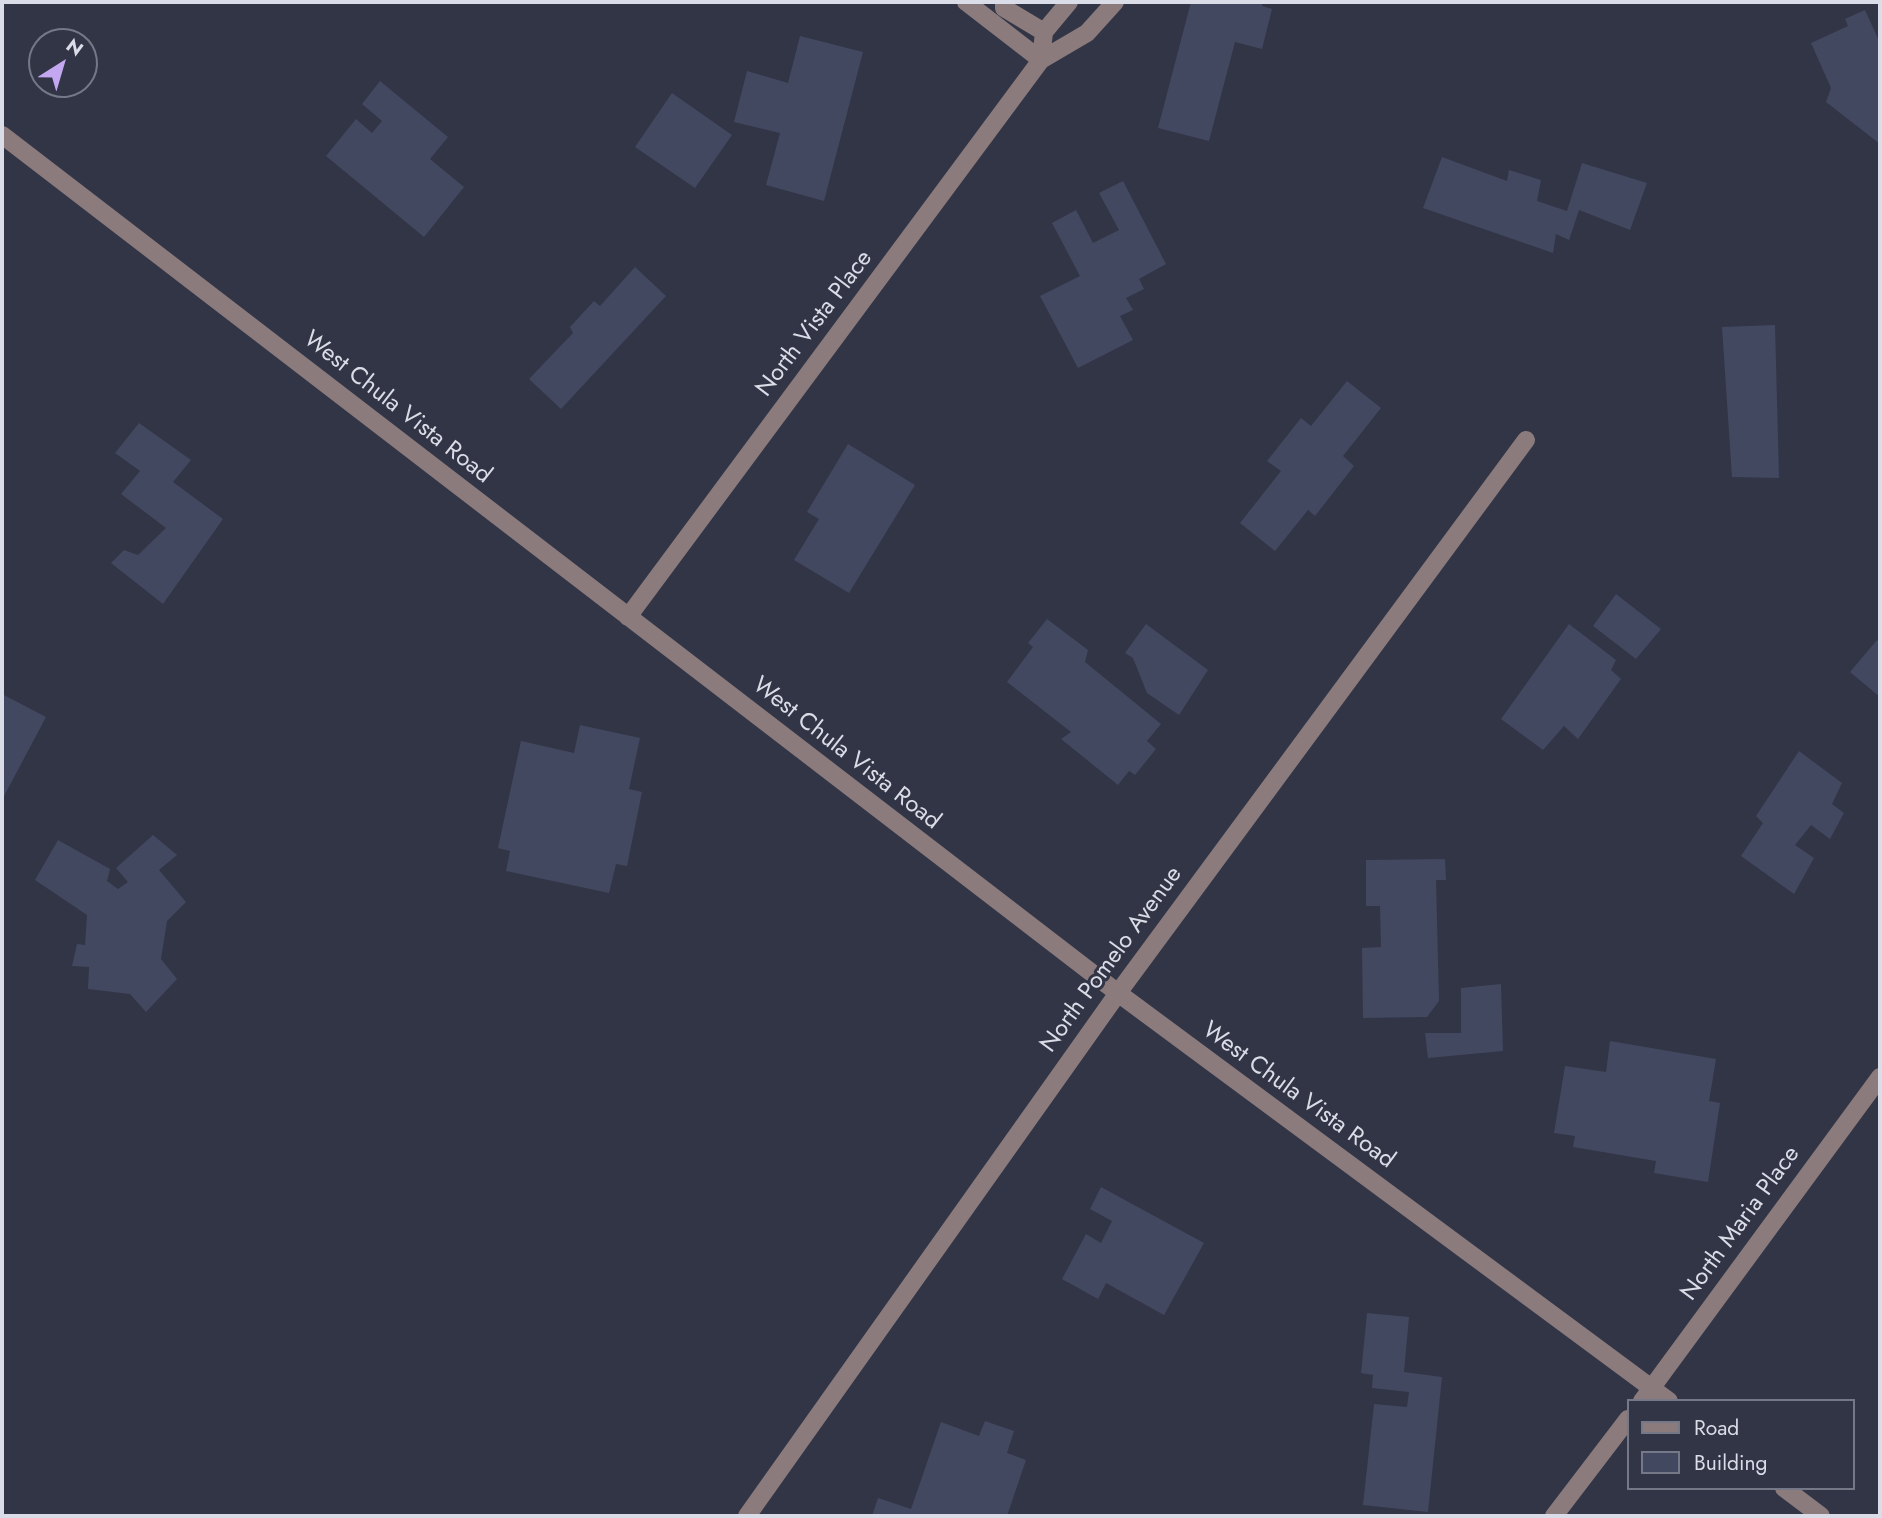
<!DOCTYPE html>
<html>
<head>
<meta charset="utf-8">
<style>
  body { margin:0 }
  #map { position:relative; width:1882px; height:1518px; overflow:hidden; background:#323546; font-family:Jost,sans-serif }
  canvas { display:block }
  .frame { position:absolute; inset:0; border:4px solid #dadce7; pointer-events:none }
  .legend { position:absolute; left:1627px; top:1399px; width:228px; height:91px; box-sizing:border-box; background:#323546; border:2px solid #757886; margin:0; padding:9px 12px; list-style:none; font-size:21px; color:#dadce7 }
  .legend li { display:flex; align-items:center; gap:14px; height:35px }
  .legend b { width:35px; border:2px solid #757886 }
  .north { position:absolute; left:28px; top:28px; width:70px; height:70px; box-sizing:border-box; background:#323546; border:2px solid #757886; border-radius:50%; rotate:37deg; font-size:19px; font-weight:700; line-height:28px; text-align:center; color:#dadce7 }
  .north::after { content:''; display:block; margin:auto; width:24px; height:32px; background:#c4a7f1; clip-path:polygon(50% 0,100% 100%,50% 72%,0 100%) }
</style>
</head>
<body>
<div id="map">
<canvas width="1882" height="1518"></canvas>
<div class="frame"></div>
<ul class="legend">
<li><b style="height:9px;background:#8b7b7d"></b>Road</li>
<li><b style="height:19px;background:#434861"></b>Building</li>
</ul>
<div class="north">N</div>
</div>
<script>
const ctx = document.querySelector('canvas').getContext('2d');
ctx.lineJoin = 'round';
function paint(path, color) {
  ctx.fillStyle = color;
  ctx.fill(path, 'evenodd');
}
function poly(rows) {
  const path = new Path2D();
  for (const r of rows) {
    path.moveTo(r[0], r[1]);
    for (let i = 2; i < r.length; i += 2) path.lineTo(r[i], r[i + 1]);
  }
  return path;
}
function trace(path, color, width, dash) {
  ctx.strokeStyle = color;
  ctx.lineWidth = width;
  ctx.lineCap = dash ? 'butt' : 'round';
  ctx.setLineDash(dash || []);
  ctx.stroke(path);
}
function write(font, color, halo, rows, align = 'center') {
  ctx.font = font + ' Jost,sans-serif';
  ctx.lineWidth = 6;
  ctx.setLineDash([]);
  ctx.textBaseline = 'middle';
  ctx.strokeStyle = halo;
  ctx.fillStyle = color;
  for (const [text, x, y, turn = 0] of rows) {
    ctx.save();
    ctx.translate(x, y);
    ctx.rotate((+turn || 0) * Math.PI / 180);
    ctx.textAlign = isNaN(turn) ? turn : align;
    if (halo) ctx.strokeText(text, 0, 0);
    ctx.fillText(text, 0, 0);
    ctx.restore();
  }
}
const building = poly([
  [1191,2,1263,2,1262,6,1272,9,1262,49,1235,42,1209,141,1158,128],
  [1865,10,1880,43,1880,144,1826,102,1831,88,1811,43,1848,26,1845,19],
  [800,36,863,52,824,201,766,185,780,133,734,122,747,71,788,83],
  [380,81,448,137,430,159,464,187,424,237,326,156,356,119,372,133,382,121,362,104],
  [672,93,732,135,695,188,635,147],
  [1442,157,1507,181,1509,170,1541,180,1537,201,1567,211,1582,163,1647,183,1630,230,1579,210,1569,240,1556,234,1553,253,1423,208],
  [1123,181,1166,264,1139,279,1144,289,1126,298,1133,310,1120,316,1133,340,1078,368,1040,296,1080,276,1052,223,1076,210,1093,243,1119,230,1099,193],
  [635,267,666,296,561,409,529,379,573,333,570,327,594,301,600,306],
  [1775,325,1779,478,1732,477,1722,327],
  [1347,381,1381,408,1343,456,1354,466,1315,516,1308,510,1275,551,1240,523,1281,471,1267,461,1301,418,1311,426],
  [139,423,191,460,173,482,223,519,163,604,111,563,124,550,138,555,166,528,121,494,140,471,115,453],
  [848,444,915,485,849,593,794,560,819,519,807,512],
  [1616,594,1661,629,1636,659,1593,626],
  [1047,619,1088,650,1085,662,1161,724,1147,741,1156,749,1135,775,1129,771,1118,785,1061,739,1071,732,1007,682,1033,647,1028,643],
  [1146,624,1208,670,1179,715,1147,693,1133,658,1125,653],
  [1569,624,1616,660,1611,670,1621,679,1578,739,1564,726,1543,750,1501,719],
  [1877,640,1880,643,1880,697,1850,672],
  [2,694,46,717,2,800],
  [580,725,640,738,629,789,642,792,627,866,616,864,609,893,506,871,510,851,498,848,521,741,574,753],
  [1799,751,1842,783,1832,804,1844,813,1830,839,1811,825,1795,845,1814,858,1794,894,1741,856,1763,823,1756,816],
  [153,835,177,855,159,870,186,902,167,921,161,959,177,979,146,1012,130,994,88,989,89,967,72,966,77,944,85,945,87,915,35,880,58,840,110,869,107,881,118,889,128,882,116,868],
  [1445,859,1446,880,1436,880,1439,1001,1427,1017,1363,1018,1362,948,1381,947,1380,906,1366,906,1366,860],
  [1501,984,1503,1051,1428,1058,1425,1033,1461,1033,1461,988],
  [1610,1041,1716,1059,1709,1101,1720,1103,1708,1182,1654,1173,1656,1161,1573,1147,1575,1136,1554,1133,1565,1066,1606,1072],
  [1101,1187,1204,1243,1164,1315,1106,1283,1098,1299,1062,1279,1086,1234,1101,1243,1112,1221,1090,1209],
  [1367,1313,1409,1317,1404,1372,1442,1377,1428,1512,1363,1505,1374,1404,1407,1407,1409,1392,1372,1388,1373,1375,1361,1373],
  [985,1421,1014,1431,1007,1453,1026,1460,1007,1516,872,1516,878,1498,911,1509,941,1422,979,1436]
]);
const minor = poly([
  [966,2,1041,60],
  [1004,2,1004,8,1044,32],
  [1041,60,1044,32,1069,2],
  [2,135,1118,993,1669,1401],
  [628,617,1041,60,1087,33,1115,2],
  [1642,1401,1880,1077],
  [1784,1488,1821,1516],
  [747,1516,1118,993,1526,440],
  [1554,1516,1628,1419]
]);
const streetNames = [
  ["North Vista Place",815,324,-53],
  ["West Chula Vista Road",397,408,38],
  ["West Chula Vista Road",846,754,38],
  ["North Pomelo Avenue",1112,960,-54],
  ["West Chula Vista Road",1298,1096,36],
  ["North Maria Place",1741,1224,-54]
];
paint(building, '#434861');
trace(minor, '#8b7b7d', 18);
write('24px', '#dadce7', '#323546', streetNames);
</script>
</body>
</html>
